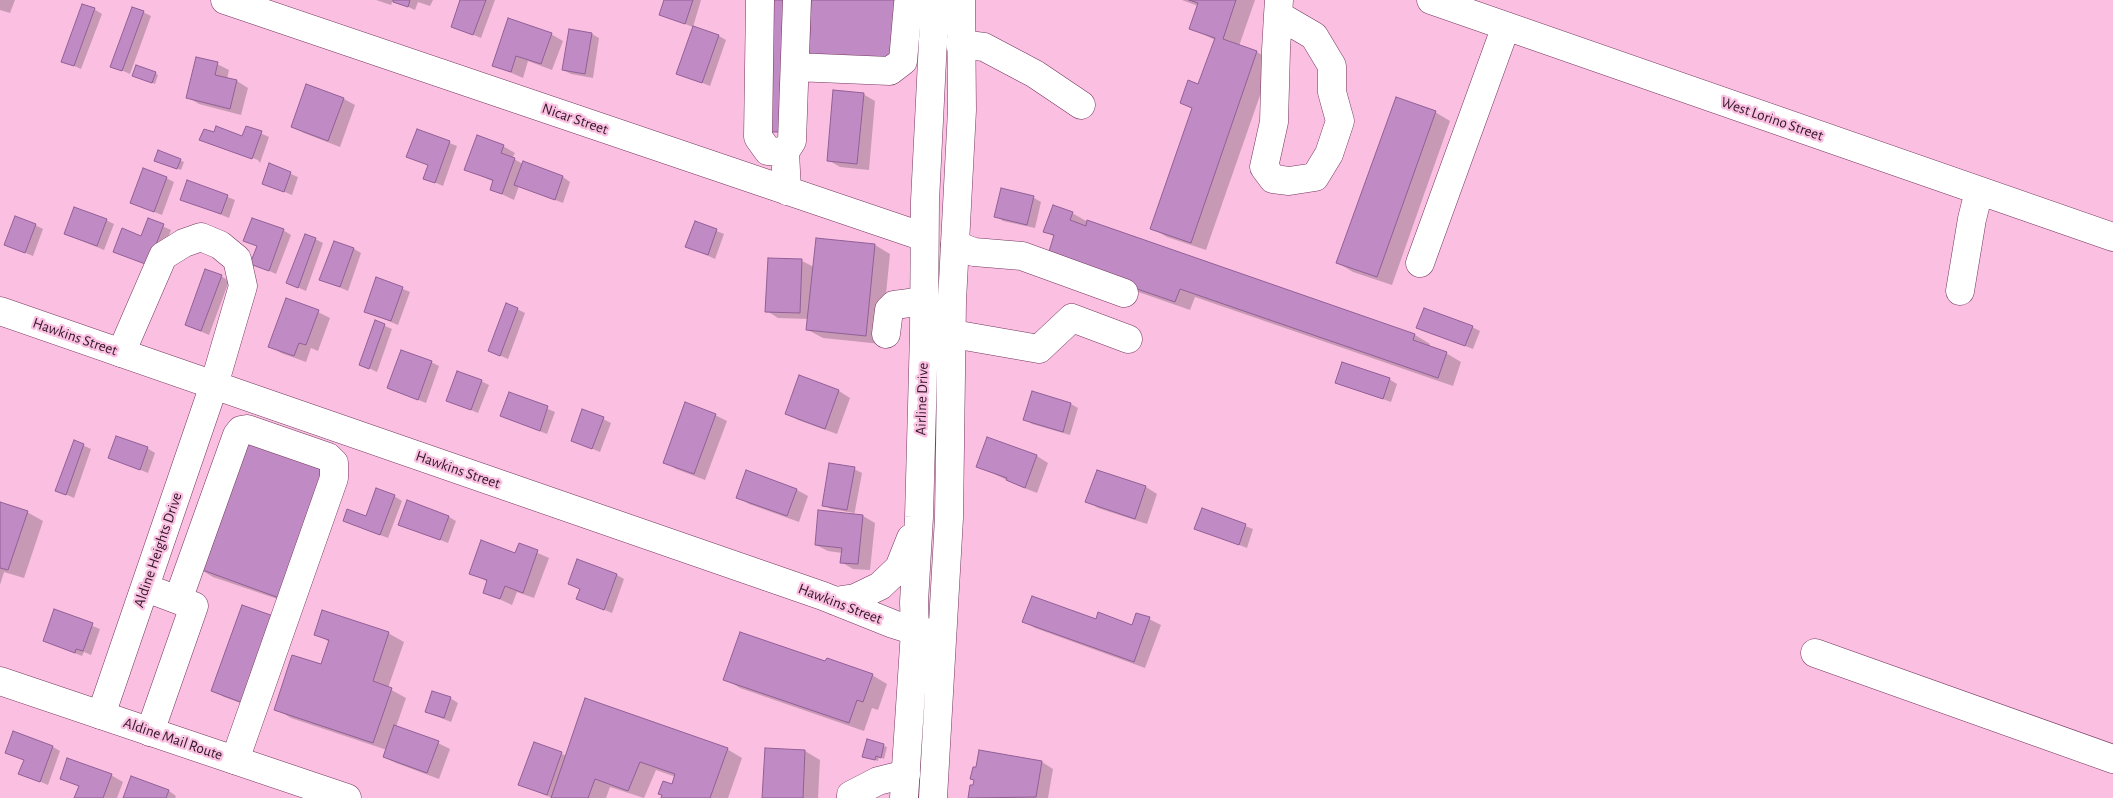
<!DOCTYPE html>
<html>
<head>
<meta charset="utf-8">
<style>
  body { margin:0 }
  canvas { display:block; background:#fabfe1 }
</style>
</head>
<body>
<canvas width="2113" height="798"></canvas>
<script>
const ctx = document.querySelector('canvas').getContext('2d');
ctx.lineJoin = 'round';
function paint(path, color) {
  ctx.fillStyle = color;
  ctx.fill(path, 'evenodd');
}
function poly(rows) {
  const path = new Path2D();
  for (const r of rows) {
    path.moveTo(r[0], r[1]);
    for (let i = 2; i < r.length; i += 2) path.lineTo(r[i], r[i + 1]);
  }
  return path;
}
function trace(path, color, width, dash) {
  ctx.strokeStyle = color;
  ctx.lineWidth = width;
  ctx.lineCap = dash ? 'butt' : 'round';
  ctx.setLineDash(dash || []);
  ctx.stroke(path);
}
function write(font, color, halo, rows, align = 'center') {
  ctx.font = font + ' "Alegreya Sans",sans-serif';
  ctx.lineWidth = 4.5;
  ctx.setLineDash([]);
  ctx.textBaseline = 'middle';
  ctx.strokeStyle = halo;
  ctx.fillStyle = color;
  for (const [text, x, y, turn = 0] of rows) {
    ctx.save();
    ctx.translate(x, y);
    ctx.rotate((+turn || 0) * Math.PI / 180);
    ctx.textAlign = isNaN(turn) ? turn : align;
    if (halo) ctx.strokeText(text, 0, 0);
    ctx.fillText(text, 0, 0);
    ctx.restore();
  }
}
const shadow = poly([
  [0,0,15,0,10,13,0,10],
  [376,0,393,0,391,5],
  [393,0,433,0,430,6,418,2,415,10],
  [462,0,495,0,481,38,452,26],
  [666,0,701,0,693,27,661,15],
  [1182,0,1255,0,1239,46,1257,52,1272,61,1206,250,1167,237,1152,228,1193,109,1181,103,1199,86,1215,40,1190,28,1198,6],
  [94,9,102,14,81,69,63,61],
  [143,12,151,16,130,74,112,66],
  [570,30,592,34,599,38,593,78,571,74,563,70],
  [551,34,563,41,552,70,528,61,523,78,493,65],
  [719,36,726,40,710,86,678,73],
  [217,64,229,70,227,79,237,81,248,88,241,115,199,104,187,97],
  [155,73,158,75,155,84,137,77],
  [863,94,875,101,869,170,840,167,828,160],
  [344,99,355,105,340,147,304,133,292,127],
  [1435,112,1450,121,1392,285,1353,272,1338,263],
  [247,127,269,137,260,163,258,160,201,140,243,137],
  [418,130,457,146,443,186,425,178,429,166,408,157],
  [503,146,515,153,512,158,523,164,563,177,570,182,563,203,519,186,514,200,491,189,494,182,466,169],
  [159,152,184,162,181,170,159,162],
  [270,165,298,177,292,195,263,183],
  [166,178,174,182,162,215,132,203],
  [188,181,235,200,229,218,182,199],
  [1002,190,1034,198,1041,202,1035,228,1003,221,996,216],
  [1072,213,1088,222,1415,335,1430,344,1429,347,1446,353,1461,362,1453,386,1195,297,1190,310,1064,266,1055,237,1045,231],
  [106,220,114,224,104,250,65,234],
  [149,220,171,230,156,268,114,251,142,237],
  [695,222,724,234,715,259,687,246],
  [35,225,43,229,33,256,6,245],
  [283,230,291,235,276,274,252,263,258,246,245,240],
  [315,239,323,243,306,291,288,283],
  [875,245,890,254,881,344,823,338,808,330,809,319,778,318,767,311,769,259,802,261,814,267],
  [354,249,361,253,348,291,321,279],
  [221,276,229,281,209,335,186,325],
  [377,278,410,292,398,325,365,311],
  [286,300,318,312,330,318,318,351,311,348,306,362,281,353,270,346],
  [517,309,525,313,508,359,490,351],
  [376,322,392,329,377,372,360,364],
  [1472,327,1480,331,1473,349,1418,328],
  [431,362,439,366,426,403,389,388],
  [800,377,839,391,850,398,837,434,798,420,787,413],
  [1389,379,1397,384,1391,402,1336,382],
  [481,381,489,385,478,413,448,400],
  [1033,392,1071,404,1078,408,1070,435,1032,424,1025,419],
  [510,393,555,412,547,434,501,416],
  [715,415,727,421,705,480,676,469,665,462],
  [603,419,611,423,600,452,572,440],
  [988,439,1037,456,1048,463,1037,493,1019,486,978,466],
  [243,440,298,606,213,577,198,568],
  [74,441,91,449,74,498,56,490],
  [147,448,155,453,148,473,109,457],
  [854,469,862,473,854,516,863,516,875,523,870,570,853,569,841,562,842,553,828,551,816,545,853,515,854,513,831,509,823,505],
  [1097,471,1146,487,1157,494,1147,524,1098,508,1087,501],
  [747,472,797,490,808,496,799,522,749,504,738,497],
  [394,496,402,501,388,538,344,521,367,517],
  [0,503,27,512,43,521,24,578,4,572,0,585],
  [1203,509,1253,529,1247,548,1196,528],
  [449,517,456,521,448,543,400,524],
  [520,545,549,558,534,598,517,592,512,605,484,592,488,582,471,573,516,554],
  [617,575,624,579,612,613,578,599,581,589,569,584],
  [55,611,100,629,91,655,84,652,82,656,44,641],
  [1149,619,1161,625,1145,668,1035,628,1024,621,1096,621,1133,626],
  [388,633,404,642,388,688,406,698,396,727,438,743,450,749,439,779,396,763,384,757,387,750,291,718,276,709,322,666,329,642,316,634],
  [826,663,872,675,887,684,878,710,872,708,864,731,740,688,725,679],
  [212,690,263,711,224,697],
  [450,698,458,703,451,722,426,712],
  [868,741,887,747,884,759,879,757,878,761,867,758],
  [534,743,567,756,727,749,742,758,728,798,662,798,673,786,676,777,656,770,644,798,610,787,606,798,552,798,519,784],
  [53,747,60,751,48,785,20,773,25,760,7,752],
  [805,751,820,760,818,798,764,798],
  [1042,762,1053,769,1048,798,969,798,971,786],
  [111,775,123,782,117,798,76,798,80,787,61,778],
  [132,778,169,791,176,796,175,798,124,798]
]);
const building = poly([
  [393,0,410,0,408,7,393,2,393,0],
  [460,0,486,0,473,35,451,27,460,0],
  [664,0,693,0,685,24,659,15,664,0],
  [771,0,788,0,780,132,770,132,771,0],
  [811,0,896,0,895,62,809,56,811,0],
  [1189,0,1236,0,1223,39,1257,51,1191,243,1150,229,1192,108,1180,103,1188,80,1198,84,1215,38,1189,29,1198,3,1189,0],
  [82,4,95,8,74,66,61,62,82,4],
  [132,7,144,11,122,71,110,67,132,7],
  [508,18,552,33,541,64,516,56,511,72,492,66,508,18],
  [693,26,719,35,702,83,676,74,693,26],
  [569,29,592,33,585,74,562,70,569,29],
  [196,57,218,62,215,75,237,80,230,109,186,98,196,57],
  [136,65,156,72,152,83,132,76,136,65],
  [306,84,344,98,328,141,291,127,306,84],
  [833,90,864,93,857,164,827,161,833,90],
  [1396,97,1436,111,1377,277,1336,263,1396,97],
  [216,126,242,136,246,126,262,131,252,159,199,140,204,129,214,132,216,126],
  [417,129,450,141,435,183,423,179,428,165,406,157,417,129],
  [477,135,504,145,501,153,515,158,502,194,490,190,493,180,464,170,477,135],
  [158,150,181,159,177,169,154,161,158,150],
  [523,161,563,176,555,200,514,185,523,161],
  [269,163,291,172,284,192,262,184,269,163],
  [143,168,167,177,154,212,130,203,143,168],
  [187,180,228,195,221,214,180,200,187,180],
  [1001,188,1034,196,1027,225,994,217,1001,188],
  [1053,205,1073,212,1070,220,1086,226,1087,220,1415,334,1413,340,1447,352,1438,378,1180,289,1175,302,1047,258,1054,235,1043,232,1053,205],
  [74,207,107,219,97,246,64,234,74,207],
  [15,216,36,224,25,253,4,245,15,216],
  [148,218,164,224,148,265,113,252,122,228,141,236,148,218],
  [252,218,284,229,269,271,250,264,257,246,243,241,252,218],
  [695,221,717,229,708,255,685,247,695,221],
  [305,234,316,238,298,288,286,283,305,234],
  [816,238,875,244,866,336,806,330,816,238],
  [334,241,354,248,340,287,319,280,334,241],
  [768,258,802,259,800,313,765,312,768,258],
  [205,269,222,275,201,331,185,325,205,269],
  [376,277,403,287,391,321,364,312,376,277],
  [286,298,319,310,306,345,299,343,294,356,268,347,286,298],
  [506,303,518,308,500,356,488,351,506,303],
  [1424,308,1473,326,1465,346,1416,328,1424,308],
  [375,320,385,324,369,369,359,365,375,320],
  [401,350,432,361,418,400,387,388,401,350],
  [1342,362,1390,378,1383,399,1335,383,1342,362],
  [457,371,482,380,471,410,446,401,457,371],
  [799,375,839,390,825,429,785,414,799,375],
  [1032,391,1071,403,1063,432,1023,420,1032,391],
  [509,392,548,406,540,431,500,416,509,392],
  [685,402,716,414,694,474,663,463,685,402],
  [582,409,604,417,592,449,571,441,582,409],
  [116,436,148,447,140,470,108,458,116,436],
  [987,437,1037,455,1025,488,1006,480,1007,478,976,467,987,437],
  [242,438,328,468,282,599,197,568,242,438],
  [74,440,84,444,66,495,55,491,74,440],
  [829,463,855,467,847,510,822,506,829,463],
  [746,470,797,489,787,516,736,498,746,470],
  [1097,470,1146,486,1135,519,1085,502,1097,470],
  [376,488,395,495,380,535,343,521,347,509,366,516,376,488],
  [407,500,449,516,440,540,398,525,407,500],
  [0,502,28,511,8,570,0,568,0,502],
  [1202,508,1246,524,1239,545,1194,529,1202,508],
  [818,510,863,515,858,564,840,563,842,548,815,545,818,510],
  [481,540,515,553,519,543,538,550,523,593,505,586,500,599,483,593,487,580,469,574,481,540],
  [577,559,617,574,604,610,576,599,580,589,568,584,577,559],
  [1032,596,1096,619,1098,612,1132,625,1136,613,1150,617,1134,662,1022,622,1032,596],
  [242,605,282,619,251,706,211,691,242,605],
  [54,609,93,623,83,651,76,649,75,653,43,641,54,609],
  [322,610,389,632,373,681,392,688,373,743,274,710,292,655,321,664,329,640,314,635,322,610],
  [740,632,825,661,827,658,873,674,863,702,857,700,849,723,723,680,740,632],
  [432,691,451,697,444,718,425,712,432,691],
  [585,698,728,748,710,798,661,798,662,795,658,794,663,781,672,784,675,774,640,762,628,791,595,779,588,798,551,798,585,698],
  [394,725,439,741,427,773,383,757,394,725],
  [13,731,53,746,40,782,18,774,24,760,5,753,13,731],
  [867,739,884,744,881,758,876,756,875,760,862,757,867,739],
  [534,742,562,752,547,795,518,785,534,742],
  [765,748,805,750,803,798,762,798,765,748],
  [979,750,1042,761,1036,797,968,798,970,785,973,785,974,780,970,779,973,767,976,767,979,750],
  [67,758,112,774,103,798,74,798,79,786,60,779,67,758],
  [131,776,169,790,166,798,123,798,131,776]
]);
const minor = poly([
  [225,0,924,237],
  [760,0,758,137,768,151,785,152],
  [1431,0,2113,237],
  [1278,15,1314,36,1332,66,1332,92,1340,121,1329,154,1315,177,1289,181,1273,179,1264,167,1274,122,1276,50,1278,15,1279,0],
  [960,44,984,47,1035,74,1081,105],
  [795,67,890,71,903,61,908,4],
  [787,191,785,152,792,141,797,0],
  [955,245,974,252,1022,256,1124,293],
  [1420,263,1506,26],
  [1960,291,1972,219,1979,191],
  [886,334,889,310,894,305,925,301],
  [953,334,1039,349,1072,318,1128,339],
  [146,588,178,600,237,435,241,430,247,429,328,457,334,463,334,478,235,760],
  [1815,653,2113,759],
  [101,715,214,385,243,286,237,259,220,245,201,237,184,243,163,256,121,353],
  [150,732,194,606,178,600],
  [851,798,851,795,878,781,906,774]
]);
const major = poly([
  [0,311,823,596,893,624,915,631,942,634],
  [835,601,855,598,880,586,899,568,911,538],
  [0,681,347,798],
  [904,798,915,631,914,602,919,517,924,333,925,201,935,0],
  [933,798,949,518,952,301,962,110,961,0]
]);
const streetNames = [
  ["Nicar Street",575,119,19],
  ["West Lorino Street",1772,119,19],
  ["Hawkins Street",75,337,19],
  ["Airline Drive",922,399,-88],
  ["Hawkins Street",458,470,19],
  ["Aldine Heights Drive",158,550,-71],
  ["Hawkins Street",840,604,21],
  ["Aldine Mail Route",173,739,19]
];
paint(shadow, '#0003');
paint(building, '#c08bc5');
trace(building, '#915f96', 1);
trace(minor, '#75375f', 29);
trace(major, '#75375f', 29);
trace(minor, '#fff', 28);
trace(major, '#fff', 28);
write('15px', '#311627', '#fabfe1', streetNames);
</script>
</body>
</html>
